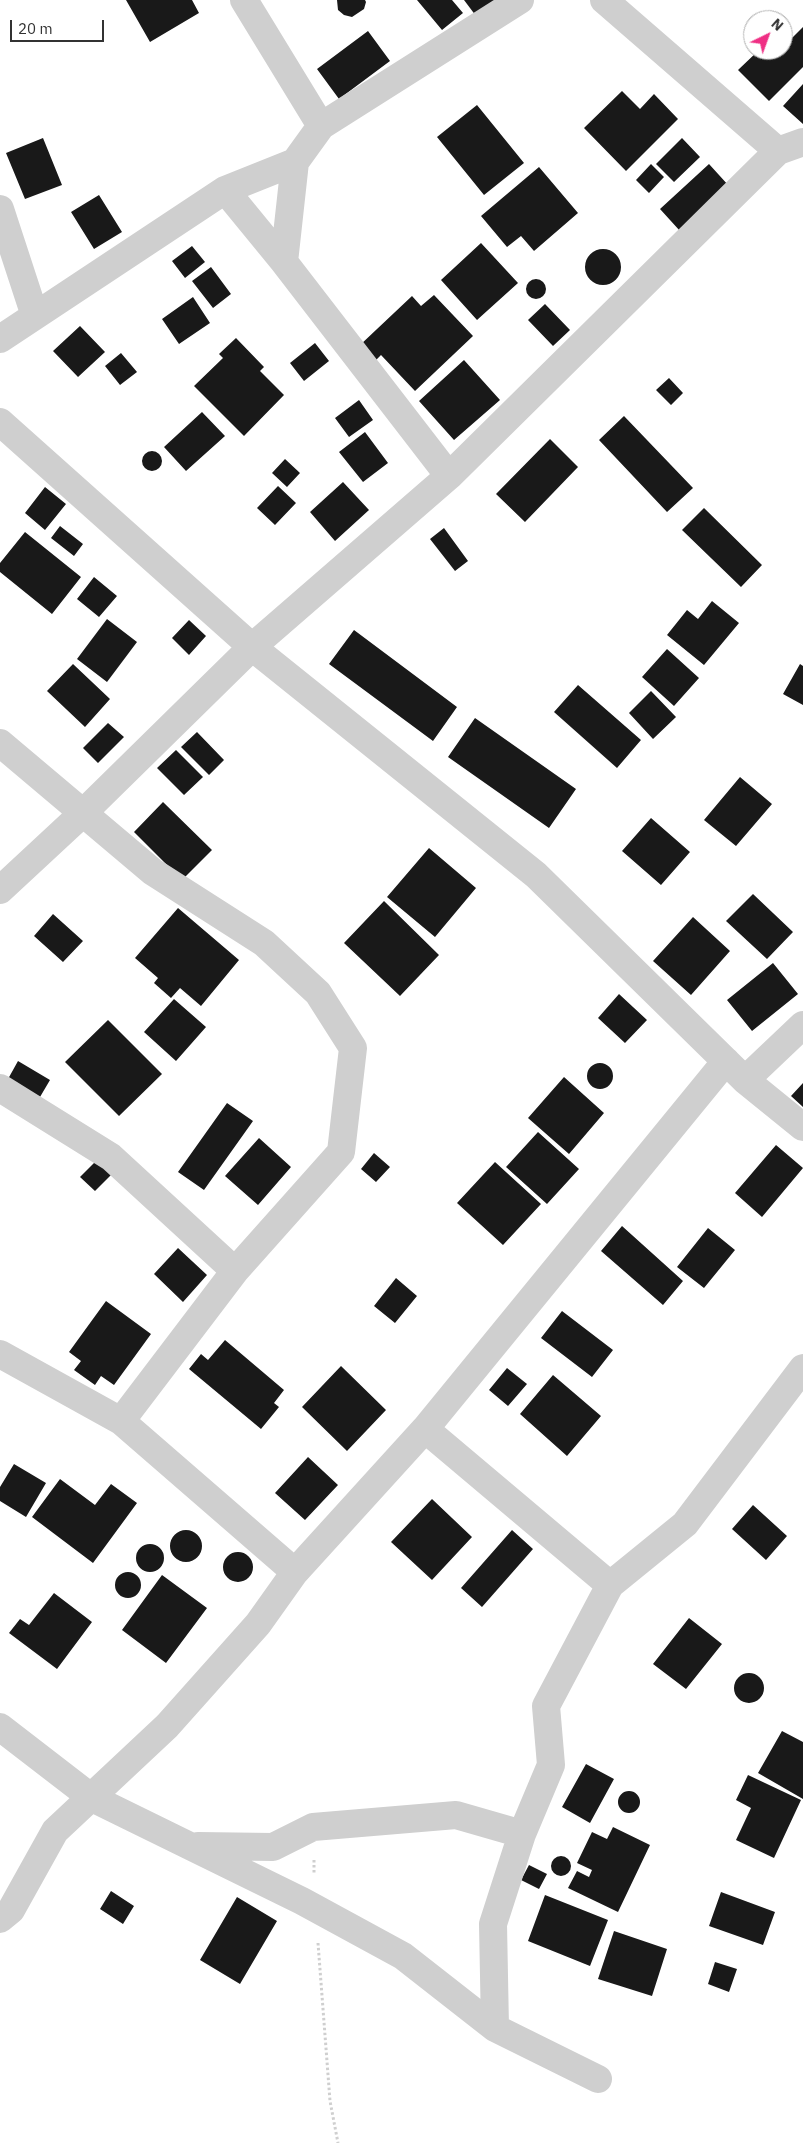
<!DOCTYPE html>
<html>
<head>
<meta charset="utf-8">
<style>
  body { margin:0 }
  #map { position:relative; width:803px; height:2143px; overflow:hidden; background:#fff; font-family:"IBM Plex Sans",sans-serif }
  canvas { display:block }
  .north { position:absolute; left:743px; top:10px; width:50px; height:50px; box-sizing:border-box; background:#fff; border:1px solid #adadad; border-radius:50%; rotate:42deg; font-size:14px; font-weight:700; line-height:20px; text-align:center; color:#323232 }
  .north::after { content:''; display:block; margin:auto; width:18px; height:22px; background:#ef2f84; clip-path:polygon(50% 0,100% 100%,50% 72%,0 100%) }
  .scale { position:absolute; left:10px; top:20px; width:94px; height:22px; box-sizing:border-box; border:2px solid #323232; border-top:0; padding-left:6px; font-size:15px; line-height:18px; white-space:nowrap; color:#323232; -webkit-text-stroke:4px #fff; paint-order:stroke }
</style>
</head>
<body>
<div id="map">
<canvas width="803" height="2143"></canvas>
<div class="north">N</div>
<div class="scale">20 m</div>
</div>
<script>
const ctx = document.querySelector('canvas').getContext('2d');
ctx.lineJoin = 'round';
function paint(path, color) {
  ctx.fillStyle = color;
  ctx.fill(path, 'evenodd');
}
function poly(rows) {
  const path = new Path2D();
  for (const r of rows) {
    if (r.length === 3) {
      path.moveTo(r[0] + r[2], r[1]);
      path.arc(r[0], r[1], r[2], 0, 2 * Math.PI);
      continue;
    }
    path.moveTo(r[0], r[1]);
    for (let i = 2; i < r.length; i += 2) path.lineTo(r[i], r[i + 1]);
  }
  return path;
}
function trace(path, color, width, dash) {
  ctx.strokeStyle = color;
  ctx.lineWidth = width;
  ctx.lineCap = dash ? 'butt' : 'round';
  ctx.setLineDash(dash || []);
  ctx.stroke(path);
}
const building = poly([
  [126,0,192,0,199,13,150,42],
  [337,0,365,0,366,2,364,9,352,17,344,15,338,10],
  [417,0,452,0,463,13,442,30],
  [464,0,496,0,476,16],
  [803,27,803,67,769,101,738,70,759,50,783,50,783,39,787,43],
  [368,31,390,61,339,99,317,69],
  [803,84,803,124,783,106],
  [622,91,640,109,654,94,678,119,626,171,584,128],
  [477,105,524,163,484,195,437,137],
  [43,138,62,185,25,199,6,153],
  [682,138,700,157,674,182,656,164],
  [651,164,664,177,649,193,636,180],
  [709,164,729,186,680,231,660,209],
  [539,167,578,213,534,251,521,236,507,247,481,216],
  [99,195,122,232,94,249,71,212],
  [481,243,518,283,477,320,441,280],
  [192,246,205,262,185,278,172,261],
  [603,267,18],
  [211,267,231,294,213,308,192,281],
  [536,289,10],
  [434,295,473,336,415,391,381,355,374,362,359,346,412,296,421,306],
  [193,297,210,323,179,344,162,319],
  [545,304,570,330,553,346,528,320],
  [80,326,105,352,78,377,53,351],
  [236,338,264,367,260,371,284,395,244,436,194,386,223,358,219,354],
  [315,343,329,361,304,381,290,363],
  [121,353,137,372,120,385,105,366],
  [464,360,500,400,454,440,419,401],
  [669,378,683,393,671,405,656,390],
  [359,400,373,420,349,437,335,418],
  [202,412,225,436,186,471,164,447],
  [624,416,693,488,667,512,599,440],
  [365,432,388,463,363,482,339,452],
  [550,439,578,467,525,522,496,494],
  [152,461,10],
  [285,459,300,473,287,487,272,473],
  [343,482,369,510,335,541,310,512],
  [278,486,296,503,275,525,257,508],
  [45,487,66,504,45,530,25,513],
  [704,508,762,565,741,587,682,530],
  [60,526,83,544,74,556,51,538],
  [444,528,468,561,455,571,430,539],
  [25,532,81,577,52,614,0,572,0,563],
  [94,577,117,596,99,617,77,599],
  [712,601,739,623,704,665,667,635,687,610,698,619],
  [107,619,137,642,107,682,77,659],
  [189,620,206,636,189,655,172,638],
  [354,630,457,707,433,741,329,664],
  [667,649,699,678,674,706,642,677],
  [73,664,110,699,85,727,47,691],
  [800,664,803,666,803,705,783,694],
  [578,685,641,740,617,768,554,712],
  [651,691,676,717,653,739,629,713],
  [475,718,576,789,549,828,448,757],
  [108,723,124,737,98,763,83,748],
  [197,732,224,760,209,775,181,747],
  [176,750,203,777,184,795,157,768],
  [740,777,772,804,736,846,704,820],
  [163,802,212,850,182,880,134,832],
  [651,818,690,852,661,885,622,851],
  [429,848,476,888,435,937,387,897],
  [753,894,793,932,767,959,726,921],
  [384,901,439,955,400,996,344,943],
  [178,908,239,960,201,1006,180,988,171,998,154,983,158,978,135,958],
  [53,914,83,941,63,962,34,936],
  [693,917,730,951,691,995,653,961],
  [773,963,798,994,752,1031,727,1000],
  [619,994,647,1020,625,1043,598,1018],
  [174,999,206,1027,176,1061,144,1032],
  [108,1020,162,1074,119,1116,65,1062],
  [18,1061,50,1080,40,1097,8,1079],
  [600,1076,13],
  [564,1077,604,1113,569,1154,528,1118],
  [803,1083,803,1107,791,1096],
  [227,1103,253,1121,204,1190,178,1172],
  [538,1132,579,1169,547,1204,506,1167],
  [259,1138,291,1167,258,1205,225,1176],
  [776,1145,803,1168,762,1217,735,1193],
  [374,1153,390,1167,376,1182,361,1169],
  [98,1159,113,1173,95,1191,80,1177],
  [495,1162,541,1204,503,1245,457,1203],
  [622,1226,683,1281,663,1305,601,1251],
  [708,1228,735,1250,704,1288,677,1267],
  [178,1248,207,1275,183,1302,154,1274],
  [396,1278,417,1296,395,1323,374,1306],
  [106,1301,151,1334,114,1385,101,1376,95,1385,74,1370,81,1361,69,1352],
  [562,1311,613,1350,592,1377,541,1338],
  [225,1340,284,1390,274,1403,279,1407,261,1429,189,1369,201,1354,208,1360],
  [341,1366,386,1410,347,1451,302,1407],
  [507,1368,527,1384,508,1406,489,1390],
  [553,1375,601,1416,567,1456,520,1414],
  [308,1457,338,1485,305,1520,275,1493],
  [14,1464,46,1483,26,1517,0,1501,0,1487],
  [60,1479,95,1505,111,1484,137,1503,93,1563,32,1517],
  [432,1499,472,1537,432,1580,391,1542],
  [753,1505,787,1536,766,1560,732,1529],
  [186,1546,16],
  [512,1530,533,1549,482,1607,461,1588],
  [150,1558,14],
  [238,1567,15],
  [128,1585,13],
  [162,1575,207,1608,166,1663,122,1630],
  [54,1593,92,1622,57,1669,9,1633,20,1619,29,1625],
  [689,1618,722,1644,686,1689,653,1664],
  [749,1688,15],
  [782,1731,803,1742,803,1799,758,1773],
  [586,1764,614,1779,590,1823,562,1807],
  [748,1775,801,1800,774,1858,736,1840,751,1808,736,1800],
  [629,1802,11],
  [613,1827,650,1845,618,1912,568,1888,577,1871,589,1877,592,1870,577,1863,592,1832,607,1839],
  [561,1866,10],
  [529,1865,547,1874,539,1889,521,1880],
  [111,1891,134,1906,123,1924,100,1909],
  [721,1892,775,1912,763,1945,709,1926],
  [545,1895,608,1920,590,1966,528,1941],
  [237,1897,277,1921,240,1984,200,1960],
  [614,1931,667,1949,652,1996,598,1979],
  [715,1962,737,1969,729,1992,708,1984]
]);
const path = poly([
  [314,1860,314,1874],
  [318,1943,330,2101,338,2143]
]);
const street = poly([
  [244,0,321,126],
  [604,0,778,151],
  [225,190,284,262,449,476],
  [0,209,35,316],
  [284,262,295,162],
  [0,339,225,190,295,162,321,126,520,0],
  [0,422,252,647,536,875,745,1080,803,1127],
  [0,743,153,872,264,943,318,993,353,1048,341,1152,235,1271,121,1421],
  [0,890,83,813,252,647,449,476,778,151,803,142],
  [745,1080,803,1025],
  [0,1088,111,1157,235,1271],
  [0,1354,121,1421,295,1572],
  [425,1429,610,1585],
  [0,1727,92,1798,302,1901,403,1956,495,2028,598,2079],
  [198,1846,273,1847,313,1827,456,1815,522,1834],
  [0,1919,11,1910,55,1831,167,1726,258,1624,295,1572,425,1429,726,1061],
  [495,2028,493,1924,522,1834,551,1765,546,1706,610,1585,685,1524,803,1368]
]);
paint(building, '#191919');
trace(path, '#cfcfcf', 3, [2.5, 2.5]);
trace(street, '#cfcfcf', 28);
</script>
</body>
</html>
